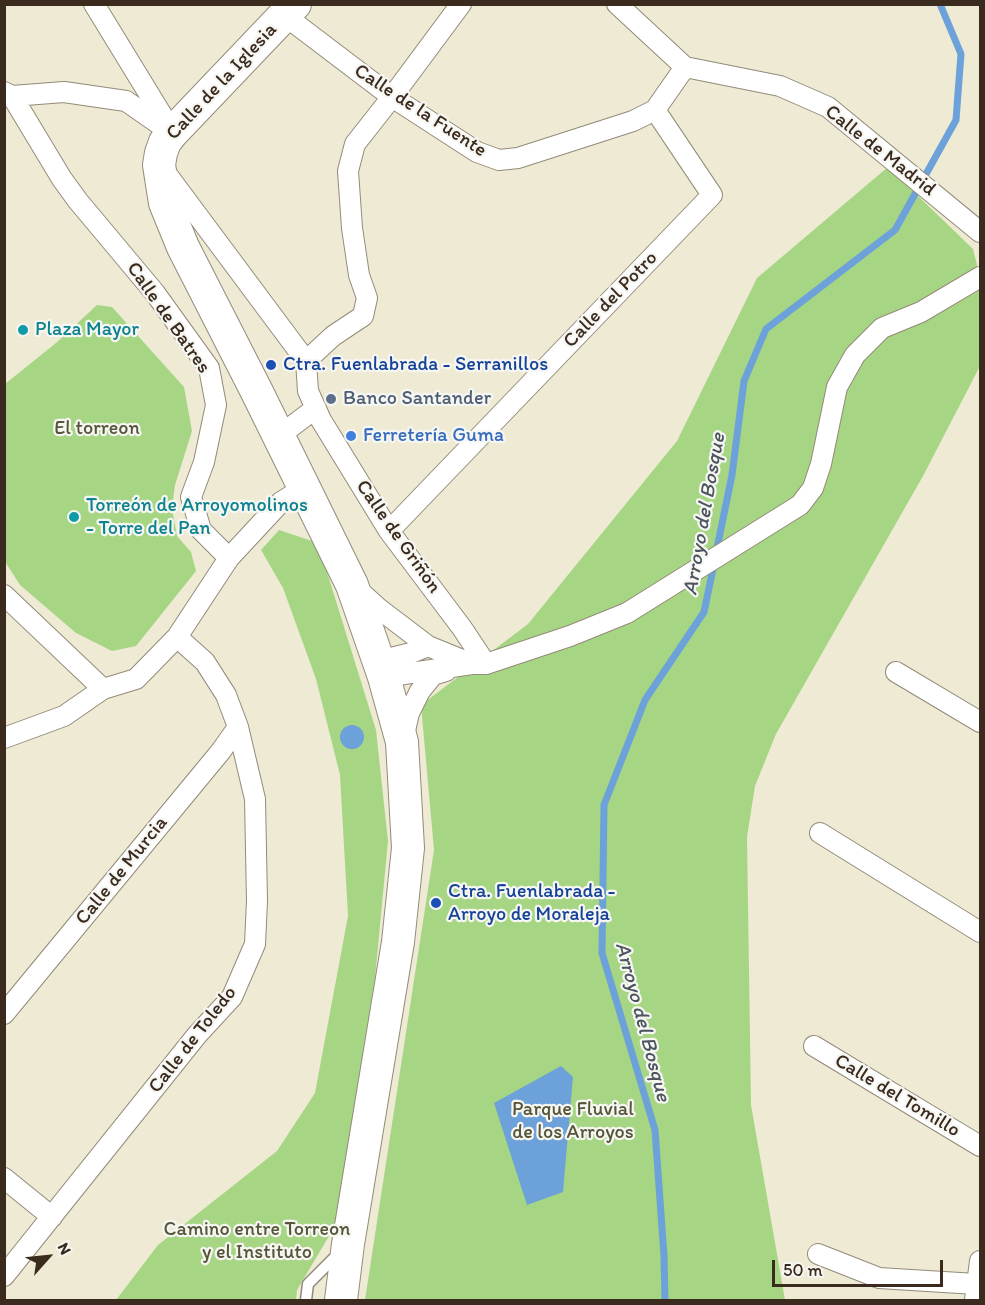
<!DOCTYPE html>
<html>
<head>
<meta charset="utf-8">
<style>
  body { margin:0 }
  #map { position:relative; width:985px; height:1305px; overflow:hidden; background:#eeead4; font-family:Itim,sans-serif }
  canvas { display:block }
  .frame { position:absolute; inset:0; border:6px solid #3b2a1e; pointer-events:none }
  .north { position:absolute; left:18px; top:1227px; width:60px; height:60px; -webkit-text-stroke:4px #f6f6f2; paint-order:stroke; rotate:63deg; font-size:16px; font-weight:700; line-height:24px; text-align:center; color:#3b2a1e }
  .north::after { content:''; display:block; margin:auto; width:21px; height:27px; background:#3b2a1e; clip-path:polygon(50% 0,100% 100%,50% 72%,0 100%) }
  .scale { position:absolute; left:772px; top:1260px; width:171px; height:27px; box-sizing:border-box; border:3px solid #3b2a1e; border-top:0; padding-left:8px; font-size:18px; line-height:21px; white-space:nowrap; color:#3b2a1e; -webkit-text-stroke:4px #f6f6f2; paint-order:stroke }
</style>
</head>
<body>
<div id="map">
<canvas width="985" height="1305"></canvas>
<div class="frame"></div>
<div class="north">N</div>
<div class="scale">50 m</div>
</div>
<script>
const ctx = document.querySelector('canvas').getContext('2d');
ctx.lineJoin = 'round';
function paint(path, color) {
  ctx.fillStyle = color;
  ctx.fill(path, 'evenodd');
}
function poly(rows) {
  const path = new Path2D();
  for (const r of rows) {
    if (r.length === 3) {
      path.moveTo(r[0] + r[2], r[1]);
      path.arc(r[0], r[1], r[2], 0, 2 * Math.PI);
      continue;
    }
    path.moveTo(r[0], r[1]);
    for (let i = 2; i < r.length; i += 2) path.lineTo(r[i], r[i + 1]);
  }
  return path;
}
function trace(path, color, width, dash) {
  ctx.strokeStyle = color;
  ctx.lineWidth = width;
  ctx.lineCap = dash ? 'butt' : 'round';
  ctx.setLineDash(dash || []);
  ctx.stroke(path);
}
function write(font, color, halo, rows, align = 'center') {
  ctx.font = font + ' Itim,sans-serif';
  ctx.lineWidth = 4.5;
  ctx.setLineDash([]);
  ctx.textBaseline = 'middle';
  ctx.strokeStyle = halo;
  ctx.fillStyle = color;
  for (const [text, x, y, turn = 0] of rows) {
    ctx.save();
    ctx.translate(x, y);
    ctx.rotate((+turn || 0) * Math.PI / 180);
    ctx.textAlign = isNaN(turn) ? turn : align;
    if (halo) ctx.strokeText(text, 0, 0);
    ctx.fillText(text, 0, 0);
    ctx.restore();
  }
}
const green = poly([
  [888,167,973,249,980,277,980,366,923,476,776,734,755,786,747,837,751,1105,785,1300,365,1300,434,850,421,705,528,624,677,441,757,278],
  [97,305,112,307,184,387,192,431,175,485,172,509,177,536,191,552,196,571,136,646,112,651,76,633,20,585,4,560,5,384,56,343],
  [279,530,318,543,376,730,388,841,375,978,335,1226,297,1290,296,1300,116,1300,158,1245,277,1151,315,1093,348,916,340,775,316,679,283,588,261,550]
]);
const water = poly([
  [352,737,12],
  [561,1066,573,1077,563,1192,527,1205,494,1103]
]);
const stream = poly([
  [716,553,732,475,744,381,766,329,895,230,956,120,961,54,940,4],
  [665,1300,664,1256,655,1130,602,953,604,805,645,700,704,612,714,564]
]);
const service = poly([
  [306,1300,308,1284,339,1253]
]);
const minor = poly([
  [94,4,168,125],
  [617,4,685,67,780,86,828,107,980,232],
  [284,15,392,97,477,152,499,160,518,158,633,121,655,110,685,67],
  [4,92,12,96,62,179,78,201,155,293,209,368,216,405,204,462,191,497,201,530,229,558],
  [12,96,64,92,126,101,172,133],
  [163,169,306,361,308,391,321,420,389,531,462,628,486,664],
  [306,361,333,336,363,316,367,298,359,275,352,228,348,171,355,144,392,97,461,4],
  [279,436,316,408],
  [389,531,712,195,655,110],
  [357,589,378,608,428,646,472,664],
  [4,595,103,689],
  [379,661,411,653,428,646],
  [896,672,980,722],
  [384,677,472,664,486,664,570,636,627,613,800,505,813,488,821,464,837,387,855,355,882,328,921,312,980,277],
  [404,735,409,713,420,691,433,675,446,671],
  [4,738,64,716,103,689,136,679,177,637,229,558,281,502,305,487],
  [820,833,980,932],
  [4,1014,221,751,238,727],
  [814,1046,980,1146],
  [4,1178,52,1217],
  [818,1254,879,1278,976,1284],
  [4,1276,197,1035,232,997,255,944,257,901,255,799,238,727,226,695,205,662,177,637],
  [975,1300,980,1261]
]);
const primary = poly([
  [295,4,172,133,165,142,161,153,159,165,165,203,183,247,257,392,352,585,384,677,402,742,408,848,398,942,348,1244,341,1300]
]);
const markers = [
  [23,330,6,"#0f9aa8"],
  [271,365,6,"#1a4fb4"],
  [331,399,6,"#5c6f8a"],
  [351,436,6,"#3f7fe0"],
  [74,517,6,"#0f9aa8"],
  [436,903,6,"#1a4fb4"]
];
const streetNames = [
  ["Calle de la Iglesia",222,82,-47],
  ["Calle de la Fuente",420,111,33],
  ["Calle de Madrid",880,151,38],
  ["Calle del Potro",611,300,-46],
  ["Calle de Batres",168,318,55],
  ["Calle de Griñón",398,537,55],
  ["Calle de Murcia",122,871,-51],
  ["Calle de Toledo",193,1040,-52],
  ["Calle del Tomillo",897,1096,31]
];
const cultureNames = [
  ["Plaza Mayor",35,330],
  ["Torreón de Arroyomolinos",86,506],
  ["- Torre del Pan",86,529]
];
const transitNames = [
  ["Ctra. Fuenlabrada - Serranillos",283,365],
  ["Ctra. Fuenlabrada -",448,892],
  ["Arroyo de Moraleja",448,915]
];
const serviceNames = [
  ["Banco Santander",343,399]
];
const parkNames = [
  ["El torreon",97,429],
  ["Parque Fluvial",573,1110],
  ["de los Arroyos",573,1133],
  ["Camino entre Torreon",257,1230],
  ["y el Instituto",257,1253]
];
const shopNames = [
  ["Ferretería Guma",363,436]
];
const waterNames = [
  ["Arroyo del Bosque",705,514,-80],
  ["Arroyo del Bosque",642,1022,75]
];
paint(green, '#a6d684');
paint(water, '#6da1d9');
trace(stream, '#6da1d9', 7);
trace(service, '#948a79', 13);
trace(minor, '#948a79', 22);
trace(primary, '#948a79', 34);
trace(service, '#fff', 10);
trace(minor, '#fff', 20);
trace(primary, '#fff', 32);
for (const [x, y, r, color] of markers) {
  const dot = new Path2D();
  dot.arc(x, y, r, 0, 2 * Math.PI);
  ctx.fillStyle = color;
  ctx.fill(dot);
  trace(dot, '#f6f6f2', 2);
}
write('20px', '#3b2a1e', '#f6f6f2', streetNames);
write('20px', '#0d838f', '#f6f6f2', cultureNames, 'left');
write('20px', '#164399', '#f6f6f2', transitNames, 'left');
write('20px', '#4e5e75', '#f6f6f2', serviceNames, 'left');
write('20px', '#565538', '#f6f6f2', parkNames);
write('20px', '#366cbe', '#f6f6f2', shopNames, 'left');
write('italic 21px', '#4c545f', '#f6f6f2', waterNames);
</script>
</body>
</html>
